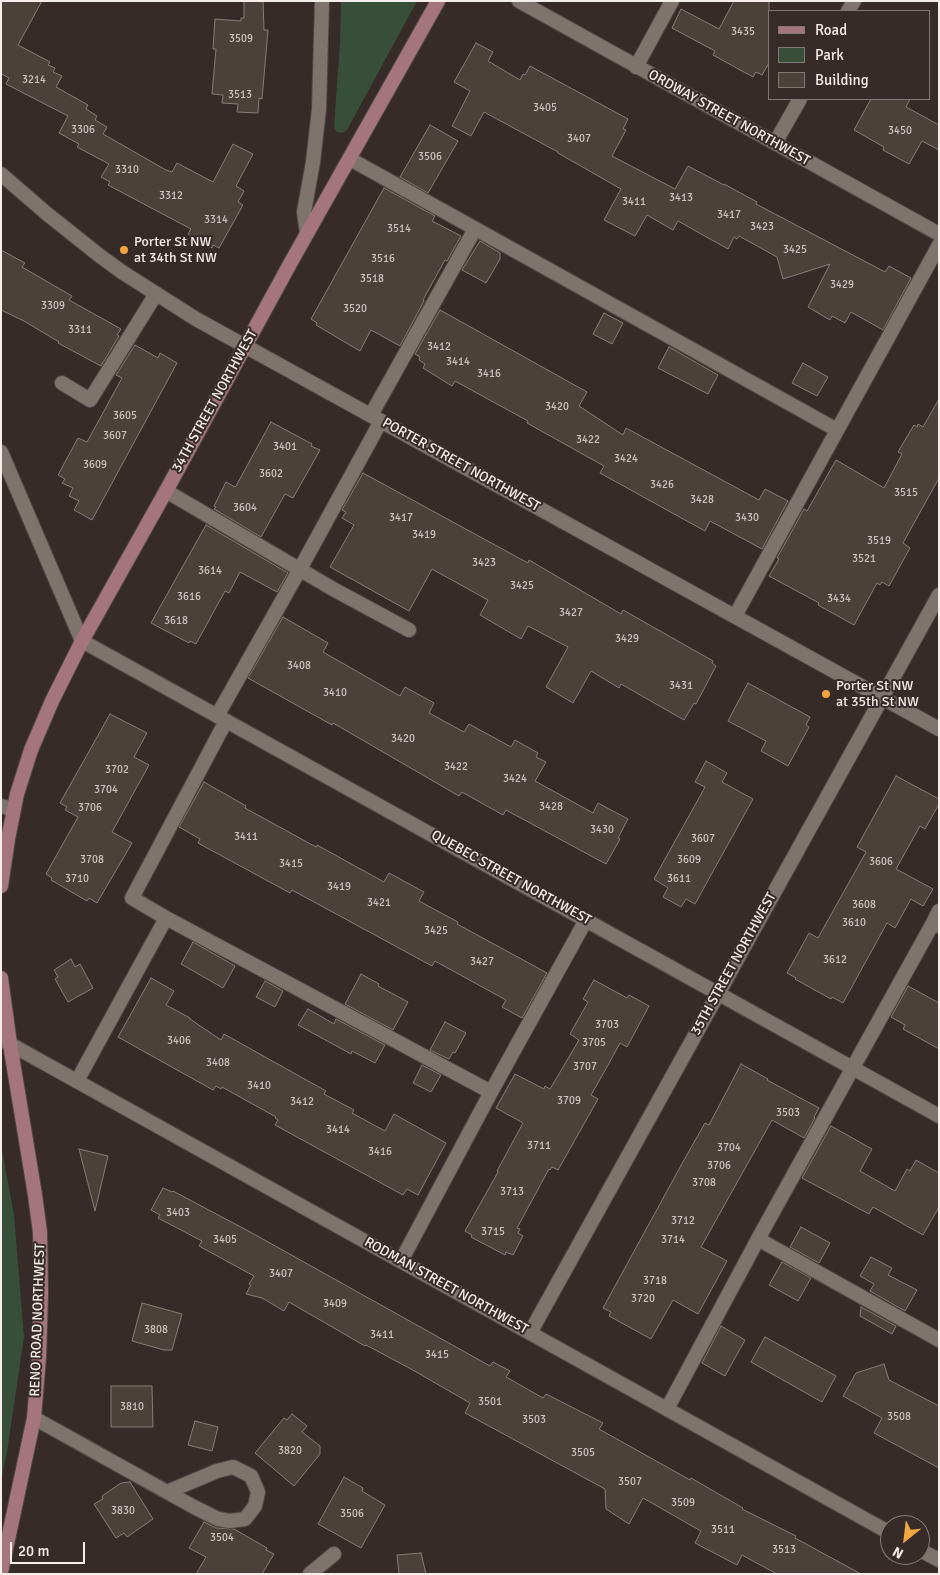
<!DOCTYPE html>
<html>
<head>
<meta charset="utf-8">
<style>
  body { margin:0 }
  #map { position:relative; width:940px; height:1575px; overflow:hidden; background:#362b28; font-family:Signika,sans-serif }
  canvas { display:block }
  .frame { position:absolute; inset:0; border:2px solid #f5eeeb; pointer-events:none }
  .legend { position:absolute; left:768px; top:10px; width:162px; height:90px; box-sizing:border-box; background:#362b28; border:1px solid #827976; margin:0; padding:6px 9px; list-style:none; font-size:15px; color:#f5eeeb }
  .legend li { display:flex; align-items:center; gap:10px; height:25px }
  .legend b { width:25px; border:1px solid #827976 }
  .north { position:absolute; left:880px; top:1515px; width:50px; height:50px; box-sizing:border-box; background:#362b28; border:1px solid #827976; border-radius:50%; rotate:209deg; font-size:14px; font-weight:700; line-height:20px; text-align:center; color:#f5eeeb }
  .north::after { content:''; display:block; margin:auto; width:18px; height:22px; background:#f1a640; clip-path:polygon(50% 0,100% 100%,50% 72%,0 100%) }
  .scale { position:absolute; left:10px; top:1542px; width:75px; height:22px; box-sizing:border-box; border:2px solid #f5eeeb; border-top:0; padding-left:6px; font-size:15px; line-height:18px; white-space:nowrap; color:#f5eeeb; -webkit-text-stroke:4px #362b28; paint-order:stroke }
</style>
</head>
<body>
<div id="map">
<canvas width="940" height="1575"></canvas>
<div class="frame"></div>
<ul class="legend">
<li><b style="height:6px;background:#a5757f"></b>Road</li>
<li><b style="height:14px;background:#374e39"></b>Park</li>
<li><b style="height:14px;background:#4b413b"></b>Building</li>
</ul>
<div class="north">N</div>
<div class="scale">20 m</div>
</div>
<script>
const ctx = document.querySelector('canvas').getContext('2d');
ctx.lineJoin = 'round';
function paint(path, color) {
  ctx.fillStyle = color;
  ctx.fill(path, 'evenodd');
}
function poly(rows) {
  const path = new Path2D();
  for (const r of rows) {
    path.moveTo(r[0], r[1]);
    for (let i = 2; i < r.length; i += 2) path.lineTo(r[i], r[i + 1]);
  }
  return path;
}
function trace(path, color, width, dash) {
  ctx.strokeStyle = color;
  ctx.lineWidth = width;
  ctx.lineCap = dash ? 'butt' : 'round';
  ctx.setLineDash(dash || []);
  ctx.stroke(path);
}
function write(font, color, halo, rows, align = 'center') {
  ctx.font = font + ' Signika,sans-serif';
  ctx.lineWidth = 4;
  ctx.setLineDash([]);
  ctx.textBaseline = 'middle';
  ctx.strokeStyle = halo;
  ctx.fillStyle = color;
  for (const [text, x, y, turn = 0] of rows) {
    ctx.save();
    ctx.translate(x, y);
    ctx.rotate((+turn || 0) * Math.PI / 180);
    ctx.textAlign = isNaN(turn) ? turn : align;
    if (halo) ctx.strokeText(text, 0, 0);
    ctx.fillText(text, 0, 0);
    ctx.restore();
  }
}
const green = poly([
  [341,1,417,1,347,130,342,133,337,132,334,127,340,42],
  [1,1144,14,1215,24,1337,7,1452,1,1481]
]);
const building = poly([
  [1,1,42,1,18,45,50,62,48,65,55,68,53,72,62,76,56,87,88,105,86,109,97,116,95,120,107,127,103,134,166,170,172,172,177,163,213,182,233,144,253,154,236,186,244,191,238,202,243,205,219,248,213,245,212,248,188,234,191,229,108,185,110,182,101,177,109,164,77,147,79,144,59,133,68,116,6,84,9,78,2,74,1,76,1,1],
  [244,1,263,1,264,30,268,30,262,99,259,98,258,113,237,112,238,104,222,103,223,95,212,94,216,49,213,49,215,19,241,21,241,18,244,18,244,1],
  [734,1,769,1,769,63,762,75,756,72,753,77,713,55,715,51,672,28,681,9,719,29,734,1],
  [476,43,493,52,488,61,520,80,523,74,525,75,530,66,628,119,623,129,626,130,612,156,675,189,688,166,724,185,724,184,757,202,756,204,885,272,889,266,911,278,883,330,851,312,845,323,832,316,830,320,808,307,830,264,783,279,777,257,739,236,737,239,734,237,728,249,678,221,673,230,647,215,635,236,604,220,621,189,558,153,558,152,484,112,471,136,452,126,470,91,454,82,476,43],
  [871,99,910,99,906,107,939,125,939,150,922,141,909,164,883,150,884,147,854,130,871,99],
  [430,125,458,141,428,193,400,177,430,125],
  [384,188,435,216,432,221,461,236,447,261,445,260,423,300,424,301,400,346,371,330,360,351,316,325,317,323,311,319,384,188],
  [480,241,500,253,500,259,486,283,462,270,480,241],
  [1,250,25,263,22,267,72,296,69,300,121,329,117,335,119,336,101,366,58,343,59,342,24,321,1,310,1,250],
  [440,310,587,392,579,406,623,435,626,428,759,500,765,489,788,501,762,549,710,521,705,531,600,473,604,466,527,423,528,421,455,381,452,386,423,368,425,364,419,360,420,357,415,354,440,310],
  [604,313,623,323,612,344,593,334,604,313],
  [135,345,158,358,160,353,177,363,92,520,74,510,79,501,69,496,73,488,62,483,65,479,58,475,78,438,87,442,122,378,116,375,135,345],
  [669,347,718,375,708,394,658,368,669,347],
  [803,363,828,377,817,396,792,383,803,363],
  [939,399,939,478,903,543,910,548,889,586,882,582,880,585,877,583,854,625,818,605,819,603,769,576,779,559,777,558,804,509,807,511,836,460,884,488,902,454,898,452,914,425,917,427,918,424,923,427,939,399],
  [271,422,312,444,311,446,320,450,293,498,285,494,261,537,214,509,216,507,214,506,226,482,235,487,236,486,271,422],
  [363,473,528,563,529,560,621,614,623,610,713,661,712,663,716,666,696,704,694,703,684,720,621,684,619,688,591,671,573,703,546,687,568,647,528,626,521,639,480,615,488,600,432,569,409,611,330,567,354,525,342,518,346,512,342,510,363,473],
  [206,525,288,573,277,592,240,572,229,593,225,591,196,644,190,641,189,643,151,623,206,525],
  [283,617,328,643,323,652,400,696,405,687,434,703,429,713,464,732,469,724,511,747,515,740,538,753,536,757,546,762,535,781,593,813,598,803,628,819,618,838,620,839,606,864,506,810,503,815,462,792,459,796,333,723,332,725,248,678,283,617],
  [748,683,810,717,806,725,809,727,788,766,761,751,766,741,728,721,748,683],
  [110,714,147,733,134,757,149,765,112,832,132,843,97,903,89,898,87,901,51,880,52,878,46,874,78,817,65,810,67,807,60,803,110,714],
  [706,761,727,773,722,782,753,799,695,904,686,899,681,907,663,897,668,888,654,879,705,787,695,782,706,761],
  [896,776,939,799,939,804,925,829,920,826,896,869,933,889,923,906,911,899,895,928,887,923,843,1003,832,997,831,999,795,979,796,978,787,973,809,933,818,938,866,852,857,847,896,776],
  [204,782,246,806,245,808,316,847,317,845,384,882,389,873,424,892,419,901,458,922,457,924,547,973,522,1018,502,1007,506,1000,435,961,432,966,292,890,290,893,198,843,200,839,179,827,204,782],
  [193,942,235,966,223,988,181,964,193,942],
  [71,959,75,967,80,964,93,988,68,1002,55,979,58,977,54,970,71,959],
  [361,974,379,984,378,986,408,1002,393,1030,345,1004,361,974],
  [151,978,174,991,166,1005,190,1018,190,1019,221,1040,224,1034,326,1091,324,1094,354,1110,352,1113,385,1131,394,1114,446,1143,418,1195,407,1189,403,1195,275,1125,278,1120,275,1118,276,1117,222,1087,221,1089,216,1086,213,1090,118,1037,151,978],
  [594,980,627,998,629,995,649,1006,627,1047,620,1043,607,1067,591,1095,598,1099,558,1170,552,1167,550,1170,549,1169,517,1228,520,1229,518,1233,523,1236,513,1255,506,1252,505,1255,471,1237,472,1235,465,1231,498,1172,497,1171,523,1123,496,1108,515,1074,544,1089,545,1086,550,1089,579,1040,570,1034,588,1002,583,999,594,980],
  [265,981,283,991,275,1007,256,997,265,981],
  [908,986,939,1003,939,1049,903,1029,905,1025,891,1017,908,986],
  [308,1009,334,1024,336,1019,385,1045,375,1063,352,1051,351,1054,298,1025,308,1009],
  [445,1022,466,1033,455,1053,453,1052,449,1059,430,1050,445,1022],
  [741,1064,768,1079,767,1080,819,1108,814,1117,815,1118,804,1138,772,1120,701,1247,727,1261,698,1314,673,1300,651,1339,609,1316,611,1312,603,1308,684,1160,705,1123,709,1125,741,1064],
  [422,1065,441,1075,431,1092,413,1083,422,1065],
  [831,1126,872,1149,860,1171,895,1191,907,1169,910,1171,916,1160,939,1173,939,1207,923,1235,873,1207,869,1214,802,1178,831,1126],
  [79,1149,108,1156,95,1211,79,1149],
  [163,1188,172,1192,173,1191,252,1233,490,1366,493,1362,510,1371,506,1377,543,1398,546,1394,603,1423,599,1429,690,1480,691,1478,743,1508,742,1509,796,1536,795,1538,861,1574,777,1574,742,1555,737,1565,695,1543,701,1531,643,1498,629,1524,606,1509,605,1489,465,1413,470,1403,411,1369,366,1345,365,1346,289,1302,284,1311,262,1298,246,1294,251,1285,249,1284,254,1276,199,1246,202,1241,158,1218,160,1215,151,1210,163,1188],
  [801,1227,830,1243,819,1263,790,1247,801,1227],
  [871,1257,892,1268,888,1275,917,1290,905,1311,870,1291,874,1284,860,1276,871,1257],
  [782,1262,811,1278,798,1301,769,1285,782,1262],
  [142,1303,182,1314,172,1350,164,1350,132,1341,142,1303],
  [861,1307,896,1326,892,1334,860,1316,861,1307],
  [721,1326,745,1340,725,1376,702,1363,721,1326],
  [765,1337,836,1376,822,1402,751,1362,765,1337],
  [884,1364,889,1380,939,1406,939,1468,874,1433,882,1418,843,1396,856,1373,884,1364],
  [111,1386,152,1386,153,1427,111,1427,111,1386],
  [292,1414,307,1426,302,1432,320,1446,320,1454,294,1486,255,1453,284,1418,287,1420,292,1414],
  [195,1421,218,1427,212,1451,188,1445,195,1421],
  [344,1477,363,1488,362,1491,385,1505,361,1548,318,1524,344,1477],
  [130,1482,153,1519,127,1537,124,1533,116,1538,94,1504,103,1499,102,1496,121,1483,130,1482],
  [204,1522,216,1528,234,1529,267,1548,266,1550,274,1554,262,1574,196,1574,206,1557,189,1548,204,1522],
  [421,1553,426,1574,399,1574,397,1555,421,1553]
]);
const service = poly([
  [636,67,672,1],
  [350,159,837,430],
  [62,383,90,400,156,294],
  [371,415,475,229],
  [166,491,333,589,409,630],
  [735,616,939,245],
  [217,716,300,569,381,421],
  [166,918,491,1092,586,920],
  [933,923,939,911],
  [939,926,933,923,758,1239,939,1340],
  [77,1081,166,918,132,898,226,721],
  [401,1261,491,1092],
  [667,1409,758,1239],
  [34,1418,194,1507,218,1519,230,1521,245,1519,255,1506,258,1492,251,1476,233,1467,217,1471,167,1492],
  [310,1574,334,1554]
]);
const minor = poly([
  [519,1,939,234],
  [848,11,854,1],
  [775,143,800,99],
  [307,233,304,212,313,162,319,109,322,1],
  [1,452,82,641,939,1116],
  [1,806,13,809],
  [1,1039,890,1533],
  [530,1333,939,595],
  [920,1550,939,1560]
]);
const tertiary = poly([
  [1,174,46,213,100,256,122,272,196,319,939,729]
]);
const secondary = poly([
  [1,886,8,839,17,794,31,750,52,701,82,641,166,491,291,262,438,1],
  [1,978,10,1044,35,1195,40,1232,41,1294,39,1357,34,1418,1,1572]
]);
const markers = [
  [124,250,5,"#f1a640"],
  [826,694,5,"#f1a640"]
];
const numberNames = [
  ["3435",743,32],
  ["3509",241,39],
  ["3214",34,80],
  ["3513",240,95],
  ["3405",545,108],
  ["3306",83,130],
  ["3450",900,131],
  ["3407",579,139],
  ["3506",430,157],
  ["3310",127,170],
  ["3312",171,196],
  ["3413",681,198],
  ["3411",634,202],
  ["3417",729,215],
  ["3314",216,220],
  ["3423",762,227],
  ["3514",399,229],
  ["3425",795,250],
  ["3516",383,259],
  ["3518",372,279],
  ["3429",842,285],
  ["3309",53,306],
  ["3520",355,309],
  ["3311",80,330],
  ["3412",439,347],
  ["3414",458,362],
  ["3416",489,374],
  ["3420",557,407],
  ["3605",125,416],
  ["3607",115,436],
  ["3422",588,440],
  ["3401",285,447],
  ["3424",626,459],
  ["3609",95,465],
  ["3602",271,474],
  ["3426",662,485],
  ["3515",906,493],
  ["3428",702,500],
  ["3604",245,508],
  ["3417",401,518],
  ["3430",747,518],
  ["3419",424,535],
  ["3519",879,541],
  ["3521",864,559],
  ["3423",484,563],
  ["3614",210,571],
  ["3425",522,586],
  ["3616",189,597],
  ["3434",839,599],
  ["3427",571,613],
  ["3618",176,621],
  ["3429",627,639],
  ["3408",299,666],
  ["3431",681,686],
  ["3410",335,693],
  ["3420",403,739],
  ["3422",456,767],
  ["3702",117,770],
  ["3424",515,779],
  ["3704",106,790],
  ["3428",551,807],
  ["3706",90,808],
  ["3430",602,830],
  ["3411",246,837],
  ["3607",703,839],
  ["3708",92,860],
  ["3609",689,860],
  ["3606",881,862],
  ["3415",291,864],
  ["3710",77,879],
  ["3611",679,879],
  ["3419",339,887],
  ["3421",379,903],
  ["3608",864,905],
  ["3610",854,923],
  ["3425",436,931],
  ["3612",835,960],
  ["3427",482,962],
  ["3703",607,1025],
  ["3406",179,1041],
  ["3705",594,1043],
  ["3408",218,1063],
  ["3707",585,1067],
  ["3410",259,1086],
  ["3709",569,1101],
  ["3412",302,1102],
  ["3503",788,1113],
  ["3414",338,1130],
  ["3711",539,1146],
  ["3704",729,1148],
  ["3416",380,1152],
  ["3706",719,1166],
  ["3708",704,1183],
  ["3713",512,1192],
  ["3403",178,1213],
  ["3712",683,1221],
  ["3715",493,1232],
  ["3405",225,1240],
  ["3714",673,1240],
  ["3407",281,1274],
  ["3718",655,1281],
  ["3720",643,1299],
  ["3409",335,1304],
  ["3808",156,1330],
  ["3411",382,1335],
  ["3415",437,1355],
  ["3501",490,1402],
  ["3810",132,1407],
  ["3508",899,1417],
  ["3503",534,1420],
  ["3820",290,1451],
  ["3505",583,1453],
  ["3507",630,1482],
  ["3509",683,1503],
  ["3830",123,1511],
  ["3506",352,1514],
  ["3511",723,1530],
  ["3504",222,1538],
  ["3513",784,1550]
];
const streetNames = [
  ["ORDWAY STREET NORTHWEST",729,118,29],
  ["34TH STREET NORTHWEST",215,401,-61],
  ["PORTER STREET NORTHWEST",461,465,29],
  ["QUEBEC STREET NORTHWEST",511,878,29],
  ["35TH STREET NORTHWEST",734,964,-61],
  ["RODMAN STREET NORTHWEST",446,1286,29],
  ["RENO ROAD NORTHWEST",38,1320,-88]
];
const poiNames = [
  ["Porter St NW",134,242],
  ["at 34th St NW",134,258],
  ["Porter St NW",836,686],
  ["at 35th St NW",836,702]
];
paint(green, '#374e39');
paint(building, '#4b413b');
trace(building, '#887d77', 1);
trace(service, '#514845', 16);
trace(minor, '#514845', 16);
trace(tertiary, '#514845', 16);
trace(secondary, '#514845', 16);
trace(service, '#7f736e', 14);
trace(minor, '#7f736e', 14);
trace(tertiary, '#7f736e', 14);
trace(secondary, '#a5757f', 14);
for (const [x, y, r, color] of markers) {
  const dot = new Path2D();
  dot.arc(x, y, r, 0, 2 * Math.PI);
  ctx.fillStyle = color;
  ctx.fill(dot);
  trace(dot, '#362b28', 2);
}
write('11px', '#cac3bf', null, numberNames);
write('14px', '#f5eeeb', '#362b28', streetNames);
write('14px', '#f5eeeb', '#362b28', poiNames, 'left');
</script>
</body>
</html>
